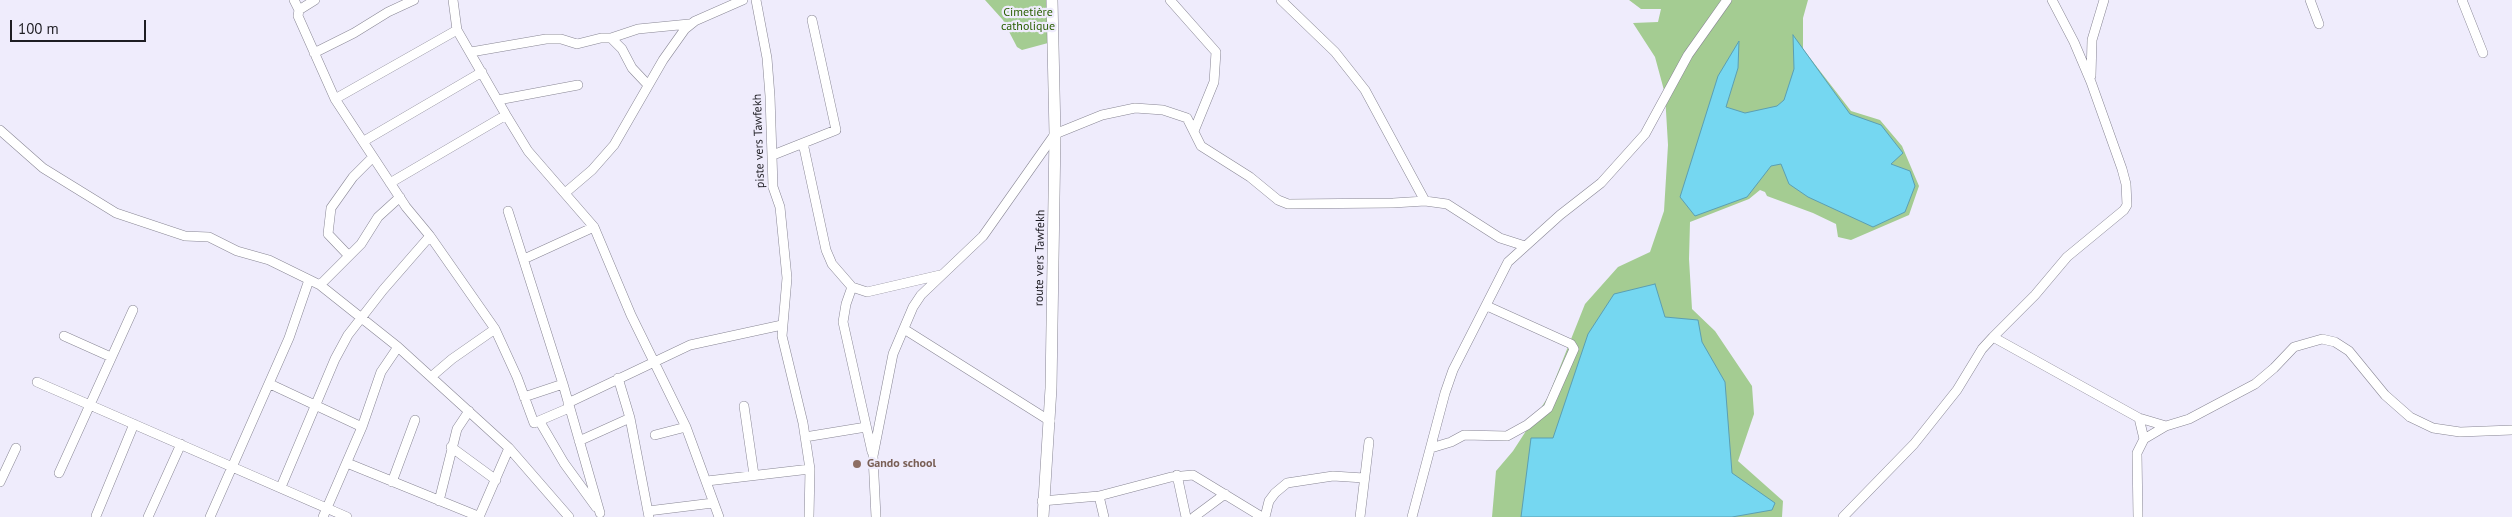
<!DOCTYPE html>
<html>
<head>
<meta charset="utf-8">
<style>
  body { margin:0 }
  #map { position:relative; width:2512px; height:517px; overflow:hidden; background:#efecfc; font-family:"PT Sans",sans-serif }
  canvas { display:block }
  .scale { position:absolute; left:10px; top:20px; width:136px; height:22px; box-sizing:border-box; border:2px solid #1e1d23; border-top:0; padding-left:6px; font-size:15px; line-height:18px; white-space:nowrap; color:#1e1d23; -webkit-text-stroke:4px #efecfc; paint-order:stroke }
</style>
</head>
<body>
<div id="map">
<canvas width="2512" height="517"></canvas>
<div class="scale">100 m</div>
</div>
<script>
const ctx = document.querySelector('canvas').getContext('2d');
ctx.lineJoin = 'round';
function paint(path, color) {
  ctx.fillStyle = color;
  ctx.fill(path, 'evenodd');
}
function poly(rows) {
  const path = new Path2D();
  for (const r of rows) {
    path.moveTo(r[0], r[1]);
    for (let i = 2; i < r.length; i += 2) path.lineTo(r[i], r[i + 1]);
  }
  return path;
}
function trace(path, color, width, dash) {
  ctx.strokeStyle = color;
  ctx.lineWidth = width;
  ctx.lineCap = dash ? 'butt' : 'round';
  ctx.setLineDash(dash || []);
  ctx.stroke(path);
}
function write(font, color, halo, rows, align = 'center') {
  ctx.font = font + ' "PT Sans",sans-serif';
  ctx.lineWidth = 4.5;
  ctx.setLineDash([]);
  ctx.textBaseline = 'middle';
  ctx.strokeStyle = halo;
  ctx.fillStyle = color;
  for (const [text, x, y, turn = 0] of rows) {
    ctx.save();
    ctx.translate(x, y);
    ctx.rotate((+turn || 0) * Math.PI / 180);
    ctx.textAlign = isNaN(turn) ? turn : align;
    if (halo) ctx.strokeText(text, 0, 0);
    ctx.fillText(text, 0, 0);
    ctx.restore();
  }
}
const green = poly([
  [985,0,1046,0,1048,43,1022,50,1017,47,1003,20],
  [1629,0,1808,0,1803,18,1803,49,1851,111,1880,120,1902,146,1919,186,1909,215,1851,240,1838,237,1836,224,1813,213,1767,196,1765,192,1760,190,1749,199,1690,222,1689,259,1692,309,1715,331,1752,386,1754,414,1738,461,1783,501,1782,517,1492,517,1496,471,1513,451,1548,397,1585,304,1618,267,1650,252,1664,211,1668,145,1665,94,1655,57,1633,23,1658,22,1661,9,1641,9]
]);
const water = poly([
  [1793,35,1850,114,1881,125,1903,153,1891,164,1910,171,1915,186,1905,212,1873,227,1808,197,1789,184,1781,164,1771,166,1747,197,1695,216,1680,197,1718,76,1739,41,1738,68,1726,107,1745,113,1777,106,1784,100,1794,69,1793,35],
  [1655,284,1665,317,1698,320,1702,342,1725,382,1732,473,1775,503,1772,510,1732,517,1521,517,1531,438,1553,438,1588,334,1614,294,1655,284]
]);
const street = poly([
  [294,0,299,10],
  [315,0,299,10,298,16,335,99,406,207,430,236,495,329,517,377,534,423,569,408],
  [453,0,457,30,506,115,528,151,594,227,631,315,686,427,719,517],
  [756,0,767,58,770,96,773,187,780,207,787,278,782,336,803,423,810,469,809,517],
  [1170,0,1216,52,1214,82,1194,131],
  [1281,0,1335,52,1365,90,1425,201,1447,204,1500,238,1525,246],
  [2310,0,2319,24],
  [2462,0,2483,53],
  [611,38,622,49,632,68,648,85],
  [471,52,546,39,561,39,577,44,601,38,611,38,638,29,689,24],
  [314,53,354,33,388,12,414,0],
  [2091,76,2092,40,2104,0],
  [335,99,457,30],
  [498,100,578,85],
  [0,130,43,168,116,213,185,236,209,237,237,251,269,260,320,285,398,347,509,448,569,517],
  [364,141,482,72],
  [803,143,826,250,832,264,852,287,867,292,940,275],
  [773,155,836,130,812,20],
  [390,183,506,115],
  [565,193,592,170,614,145,663,60,685,29,695,21,743,0],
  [508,211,563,384,600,513],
  [349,256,328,234,331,208,353,177,373,157],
  [524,259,594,227],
  [320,285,361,244,378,217,400,197],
  [852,287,846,304,843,322,872,452],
  [904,329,1050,421],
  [64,336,111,357],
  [1993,337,2139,418,2166,426,2189,419,2255,384,2274,368,2294,347,2322,339,2335,342,2349,351,2385,395,2410,417,2433,428,2460,432,2512,430],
  [431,377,452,359,495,329],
  [618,378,630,418,649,517],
  [37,382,347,517],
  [270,384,362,427],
  [524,397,563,384],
  [568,403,690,345,782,325],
  [744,406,754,475],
  [2139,418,2144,439],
  [540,422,564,463,596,507],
  [655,435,686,427],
  [805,437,866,427],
  [579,441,630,418],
  [451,447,496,480],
  [1431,448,1451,442,1464,435,1507,436,1527,425,1548,408,1574,349,1571,344,1487,306],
  [347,463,480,517],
  [59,473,133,310],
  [1177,475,1186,517],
  [707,481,810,469],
  [0,482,16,448],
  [392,482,415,420],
  [281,487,335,359,348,335,383,290,430,236],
  [1099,496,1104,517],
  [439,501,457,429,469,411],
  [1042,501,1099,496,1171,477,1193,475,1262,517],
  [648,511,713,503],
  [96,516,134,424],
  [148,517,181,444],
  [210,517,289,338,309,280],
  [323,517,362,427,381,372,398,347],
  [479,517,509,448],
  [876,517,873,456,893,354,913,307,921,295,983,236,1055,134,1102,115,1135,108,1163,110,1187,118,1201,146,1250,177,1278,200,1288,204,1393,203,1425,201],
  [1194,517,1225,494],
  [1265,517,1269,501,1275,493,1287,483,1333,476,1364,478],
  [1360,517,1369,442],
  [1412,517,1445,393,1453,370,1508,262,1560,215,1601,183,1645,134,1688,55,1727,0],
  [1843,517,1914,444,1957,390,1982,349,1993,337,2035,295,2067,257,2124,210,2127,205,2126,184,2122,169,2091,82,2074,42,2052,0],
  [2138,517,2137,453,2144,439,2166,426]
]);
const secondary = poly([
  [1043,517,1051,388,1055,134,1052,0]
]);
const markers = [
  [857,464,5,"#8d6e63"]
];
const parkNames = [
  ["Cimetière",1028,13],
  ["catholique",1028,27]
];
const streetNames = [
  ["piste vers Tawfekh",759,141,-92],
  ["route vers Tawfekh",1040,258,-89]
];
const educationNames = [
  ["Gando school",867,464]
];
paint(green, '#a4cc92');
paint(water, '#75d7f1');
trace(water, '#5b9fb3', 1);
trace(street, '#888694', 10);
trace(secondary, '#888694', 12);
trace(street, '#fff', 9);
trace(secondary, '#fff', 11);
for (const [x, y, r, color] of markers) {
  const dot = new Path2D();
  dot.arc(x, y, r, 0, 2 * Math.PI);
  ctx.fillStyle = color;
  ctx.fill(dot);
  trace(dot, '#efecfc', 2);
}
write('12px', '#295e00', '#efecfc', parkNames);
write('12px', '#1e1d23', '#efecfc', streetNames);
write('bold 12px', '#785e54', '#efecfc', educationNames, 'left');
</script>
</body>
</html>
